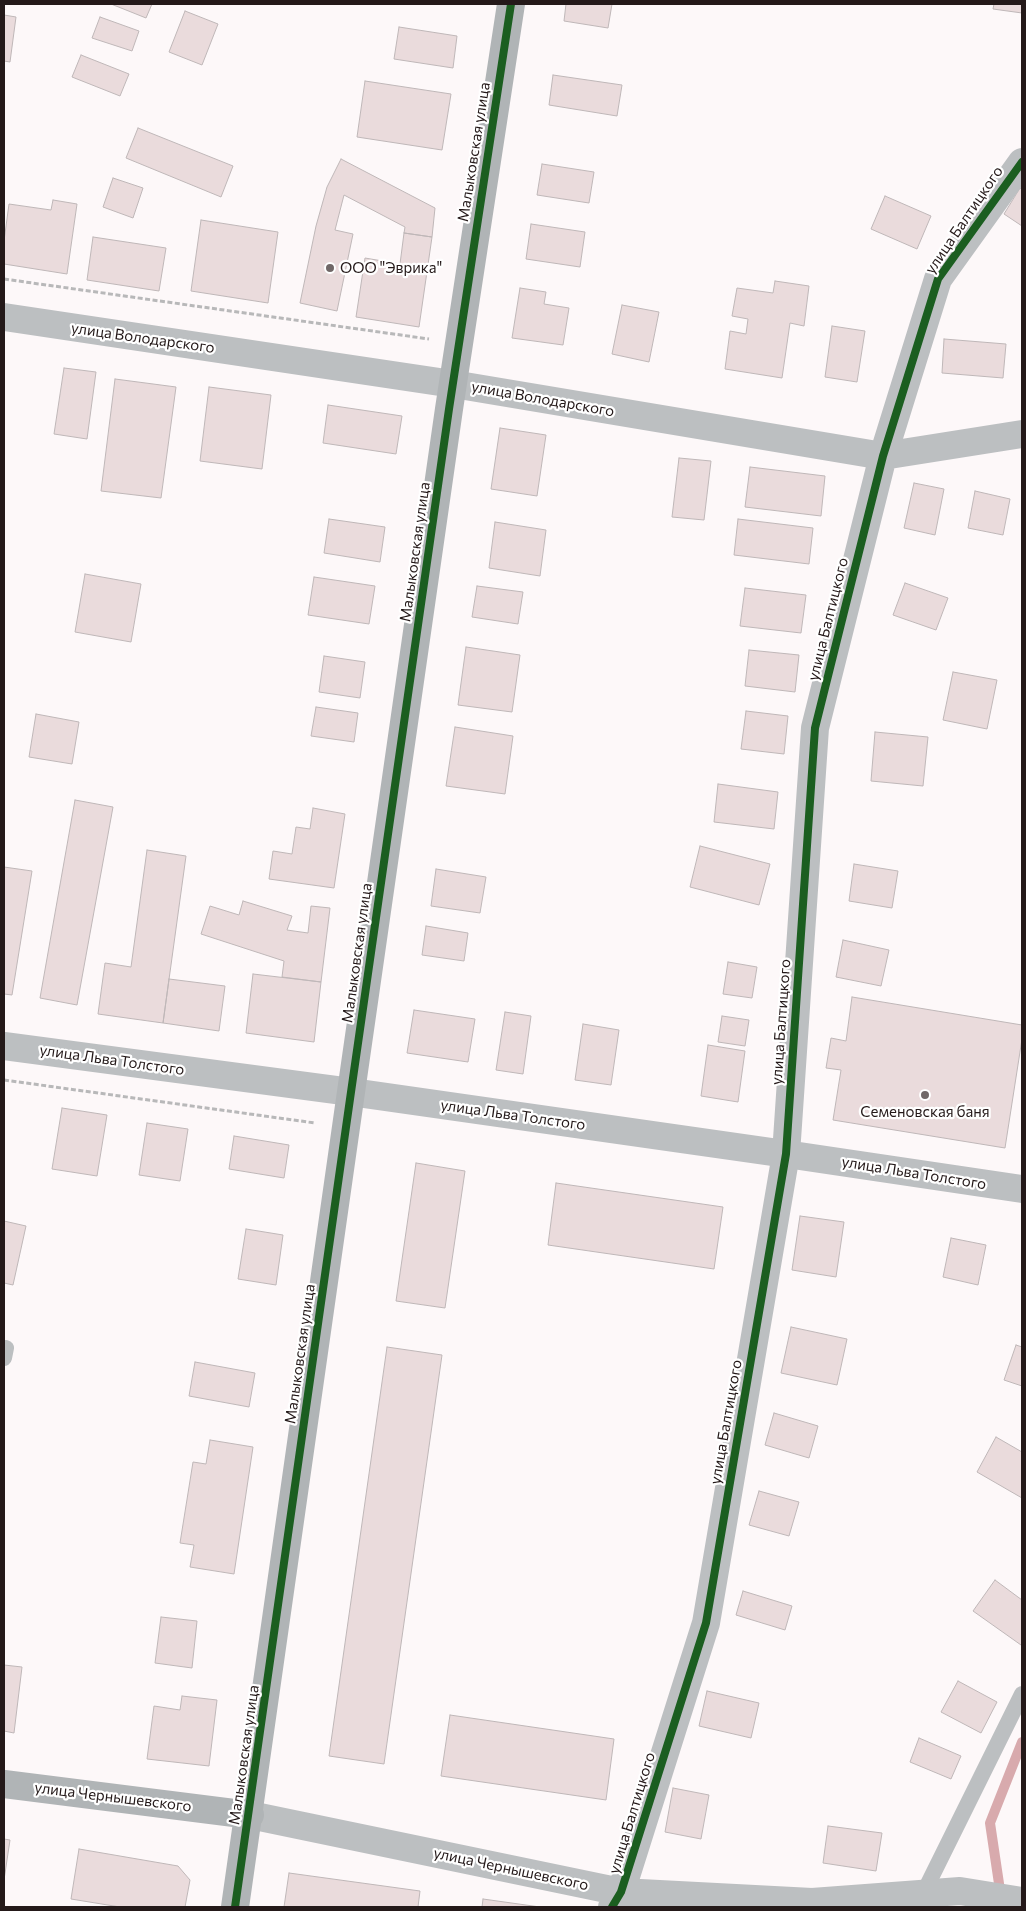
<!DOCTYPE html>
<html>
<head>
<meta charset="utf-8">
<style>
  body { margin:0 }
  #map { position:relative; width:1026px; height:1911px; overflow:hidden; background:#fdf8f9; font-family:Commissioner,sans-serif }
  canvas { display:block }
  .frame { position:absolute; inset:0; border:5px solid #241919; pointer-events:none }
</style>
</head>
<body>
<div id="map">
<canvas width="1026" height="1911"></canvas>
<div class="frame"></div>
</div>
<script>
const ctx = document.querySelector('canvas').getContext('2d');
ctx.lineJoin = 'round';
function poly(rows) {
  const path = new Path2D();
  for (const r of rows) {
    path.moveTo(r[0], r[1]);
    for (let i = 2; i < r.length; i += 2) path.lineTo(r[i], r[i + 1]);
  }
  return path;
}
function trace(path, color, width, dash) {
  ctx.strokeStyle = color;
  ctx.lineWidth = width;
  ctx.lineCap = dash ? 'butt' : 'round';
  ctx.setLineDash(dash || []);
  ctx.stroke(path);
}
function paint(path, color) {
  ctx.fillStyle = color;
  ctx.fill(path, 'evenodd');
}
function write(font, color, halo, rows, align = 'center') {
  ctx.font = font + ' Commissioner,sans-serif';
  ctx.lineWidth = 4.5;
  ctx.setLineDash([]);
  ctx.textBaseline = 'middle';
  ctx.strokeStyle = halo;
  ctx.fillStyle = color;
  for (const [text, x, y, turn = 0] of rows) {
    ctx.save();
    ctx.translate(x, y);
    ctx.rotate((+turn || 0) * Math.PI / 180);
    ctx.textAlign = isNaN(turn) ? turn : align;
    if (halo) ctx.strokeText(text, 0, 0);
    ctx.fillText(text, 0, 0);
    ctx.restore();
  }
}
const stream = poly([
  [1001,1897,990,1823,1022,1742]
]);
const building = poly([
  [111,4,152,4,146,18,111,4],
  [566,4,612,4,608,28,564,21,566,4],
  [994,4,1022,4,1022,13,993,9,994,4],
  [185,11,218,24,202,65,169,52,185,11],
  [4,15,16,17,10,62,4,61,4,15],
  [100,17,139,31,132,51,92,38,100,17],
  [399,27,457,36,453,68,394,59,399,27],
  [81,55,129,74,120,96,72,77,81,55],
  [553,75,622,85,617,116,549,105,553,75],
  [365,81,451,94,442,150,357,137,365,81],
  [138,128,233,166,221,197,126,158,138,128],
  [341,159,435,208,432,237,404,233,405,227,344,195,335,230,353,234,337,311,300,303,316,226,327,187,341,159],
  [542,164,594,172,589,203,537,195,542,164],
  [113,178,143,188,133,218,103,207,113,178],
  [1020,188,1022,190,1022,226,1004,214,1020,188],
  [885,196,931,216,917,249,871,229,885,196],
  [53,200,77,204,67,274,4,264,4,241,9,204,51,210,53,200],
  [201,220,278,232,268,303,191,291,201,220],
  [531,224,585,232,580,267,526,259,531,224],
  [404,233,432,237,419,327,356,317,365,258,400,264,404,233],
  [93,237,166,248,159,291,87,280,93,237],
  [775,281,809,286,804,326,790,323,782,378,725,369,730,331,746,334,748,319,732,316,737,288,773,293,775,281],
  [520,288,546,292,544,304,569,308,563,345,512,338,520,288],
  [622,305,659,312,649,362,612,354,622,305],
  [832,326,865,331,857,382,825,377,832,326],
  [944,339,1006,344,1003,378,942,373,944,339],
  [64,368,96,372,87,439,54,434,64,368],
  [115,379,176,387,161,498,101,491,115,379],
  [209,387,271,395,262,469,200,461,209,387],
  [328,405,402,416,396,454,323,443,328,405],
  [500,428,546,435,537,496,491,489,500,428],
  [679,458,711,461,704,520,672,517,679,458],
  [750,467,825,476,821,516,745,507,750,467],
  [914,483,944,489,935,535,904,528,914,483],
  [975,491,1010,499,1003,535,968,528,975,491],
  [329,519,385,527,380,562,324,553,329,519],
  [738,519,813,528,809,564,734,555,738,519],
  [495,522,546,530,540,576,489,568,495,522],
  [85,574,141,584,131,642,75,632,85,574],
  [314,577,375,586,369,624,308,615,314,577],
  [905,583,948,598,936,630,893,615,905,583],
  [477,586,523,592,518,624,472,617,477,586],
  [745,588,806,595,801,633,740,626,745,588],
  [466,647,520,655,512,712,458,705,466,647],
  [749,650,799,655,795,692,745,686,749,650],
  [324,656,365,662,360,698,319,692,324,656],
  [953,672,997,680,987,729,943,720,953,672],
  [316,707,358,713,354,742,311,736,316,707],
  [746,711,788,716,784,754,741,749,746,711],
  [36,714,79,722,72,764,29,757,36,714],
  [455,727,513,736,505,794,446,786,455,727],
  [875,732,928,737,923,786,871,781,875,732],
  [718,784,778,792,774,829,714,822,718,784],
  [75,800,113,807,77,1005,40,998,75,800],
  [313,808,345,814,334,888,269,879,273,851,292,854,296,827,310,829,313,808],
  [700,846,770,864,759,905,690,887,700,846],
  [147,850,186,856,163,1023,98,1014,105,963,131,967,147,850],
  [854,864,898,871,892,908,849,901,854,864],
  [4,867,32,871,12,995,4,994,4,867],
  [436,869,486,877,480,913,431,906,436,869],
  [243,901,292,916,287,930,308,933,311,906,330,908,321,982,282,977,284,961,201,934,210,906,239,915,243,901],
  [426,926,468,933,464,961,422,955,426,926],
  [843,940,889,950,881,986,836,977,843,940],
  [728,962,757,967,752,998,723,994,728,962],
  [253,974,321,982,314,1042,246,1033,253,974],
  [169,979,225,986,219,1031,163,1023,169,979],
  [852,997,1022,1025,1022,1039,1005,1148,833,1120,841,1070,826,1068,831,1038,846,1041,852,997],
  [414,1010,475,1019,468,1062,407,1053,414,1010],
  [505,1012,531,1016,523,1074,496,1070,505,1012],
  [722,1016,749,1020,745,1046,718,1042,722,1016],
  [583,1024,619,1030,611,1085,575,1080,583,1024],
  [708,1045,745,1051,738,1102,701,1096,708,1045],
  [62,1108,107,1115,97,1176,52,1169,62,1108],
  [147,1123,188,1129,180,1181,139,1175,147,1123],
  [234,1136,289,1145,284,1178,229,1169,234,1136],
  [416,1163,465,1171,445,1308,396,1301,416,1163],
  [556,1183,723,1207,714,1269,548,1245,556,1183],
  [800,1216,844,1222,836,1277,792,1270,800,1216],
  [4,1221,26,1226,13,1285,4,1283,4,1221],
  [246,1229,283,1235,276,1285,238,1279,246,1229],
  [951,1238,986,1245,978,1285,943,1277,951,1238],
  [791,1327,847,1339,837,1385,781,1373,791,1327],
  [1016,1345,1022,1347,1022,1386,1004,1380,1016,1345],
  [387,1347,442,1355,384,1764,329,1756,387,1347],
  [195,1362,255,1373,249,1407,189,1396,195,1362],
  [774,1413,818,1426,809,1458,765,1445,774,1413],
  [996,1437,1022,1452,1022,1498,977,1472,996,1437],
  [210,1440,253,1447,234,1574,190,1567,194,1545,180,1543,193,1462,206,1464,210,1440],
  [759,1491,799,1502,789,1536,749,1525,759,1491],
  [995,1580,1022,1600,1022,1643,1021,1645,973,1611,995,1580],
  [743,1591,792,1606,785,1630,736,1615,743,1591],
  [161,1617,197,1621,192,1668,155,1663,161,1617],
  [4,1665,22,1667,14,1733,4,1731,4,1665],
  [958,1681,997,1702,981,1733,941,1712,958,1681],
  [707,1691,759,1703,751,1738,699,1726,707,1691],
  [182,1696,217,1700,209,1766,147,1759,154,1706,180,1710,182,1696],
  [450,1715,614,1739,606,1800,441,1776,450,1715],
  [919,1738,961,1756,951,1779,910,1762,919,1738],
  [673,1788,709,1795,701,1839,665,1832,673,1788],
  [828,1826,882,1833,876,1871,823,1863,828,1826],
  [4,1839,10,1840,4,1880,4,1839],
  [79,1849,178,1866,190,1880,185,1907,120,1907,71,1899,79,1849],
  [289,1873,420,1891,418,1907,284,1907,289,1873],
  [483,1899,540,1907,482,1907,483,1899]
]);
const path = poly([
  [4,279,429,339],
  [4,1080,315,1123]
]);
const lane = poly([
  [4,1358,6,1348],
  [923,1894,1022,1694]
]);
const street = poly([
  [4,317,453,384,883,456,1022,434],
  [4,1046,351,1092,786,1154,1022,1189],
  [250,1815,621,1892,812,1902,960,1891,1022,1901],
  [612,1907,621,1892,706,1623,786,1154,815,728,883,456,938,279,1022,162]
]);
const secondary = poly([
  [4,1784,250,1815],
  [235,1907,351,1092,449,409,511,4]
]);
const cycleway = poly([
  [235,1907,351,1092,449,409,511,4],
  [612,1907,621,1892,706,1623,786,1154,815,728,883,456,938,279,1022,162]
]);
const markers = [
  [330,268,5,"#706767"],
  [925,1095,5,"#706767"]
];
const streetNames = [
  ["Малыковская улица",474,152,-81],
  ["улица Балтицкого",964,220,-56],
  ["улица Володарского",143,338,8],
  ["улица Володарского",543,399,10],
  ["Малыковская улица",415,552,-82],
  ["улица Балтицкого",828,619,-76],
  ["Малыковская улица",357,953,-82],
  ["улица Балтицкого",781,1022,-86],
  ["улица Льва Толстого",112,1060,8],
  ["улица Льва Толстого",513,1115,8],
  ["улица Льва Толстого",914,1173,9],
  ["Малыковская улица",300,1354,-82],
  ["улица Балтицкого",726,1422,-80],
  ["Малыковская улица",244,1755,-82],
  ["улица Чернышевского",113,1797,7],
  ["улица Балтицкого",632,1813,-73],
  ["улица Чернышевского",511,1869,12]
];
const poiNames = [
  ["ООО \"Эврика\"",340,268],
  ["Семеновская баня",925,1112,"center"]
];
trace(stream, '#d8aaad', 10);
paint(building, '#eadbdc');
trace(building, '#bfb7b8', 1);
trace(path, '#b8b8b9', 3, [5, 2.5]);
trace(lane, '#bcbfc1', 16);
trace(street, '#bcbfc1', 28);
trace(secondary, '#b0b4b6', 28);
trace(cycleway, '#1b5e20', 8);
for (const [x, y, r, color] of markers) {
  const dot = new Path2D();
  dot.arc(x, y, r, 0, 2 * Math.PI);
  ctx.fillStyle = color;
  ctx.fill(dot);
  trace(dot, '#fff', 2);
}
write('15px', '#241919', '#fff', streetNames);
write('15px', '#241919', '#fff', poiNames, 'left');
</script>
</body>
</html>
